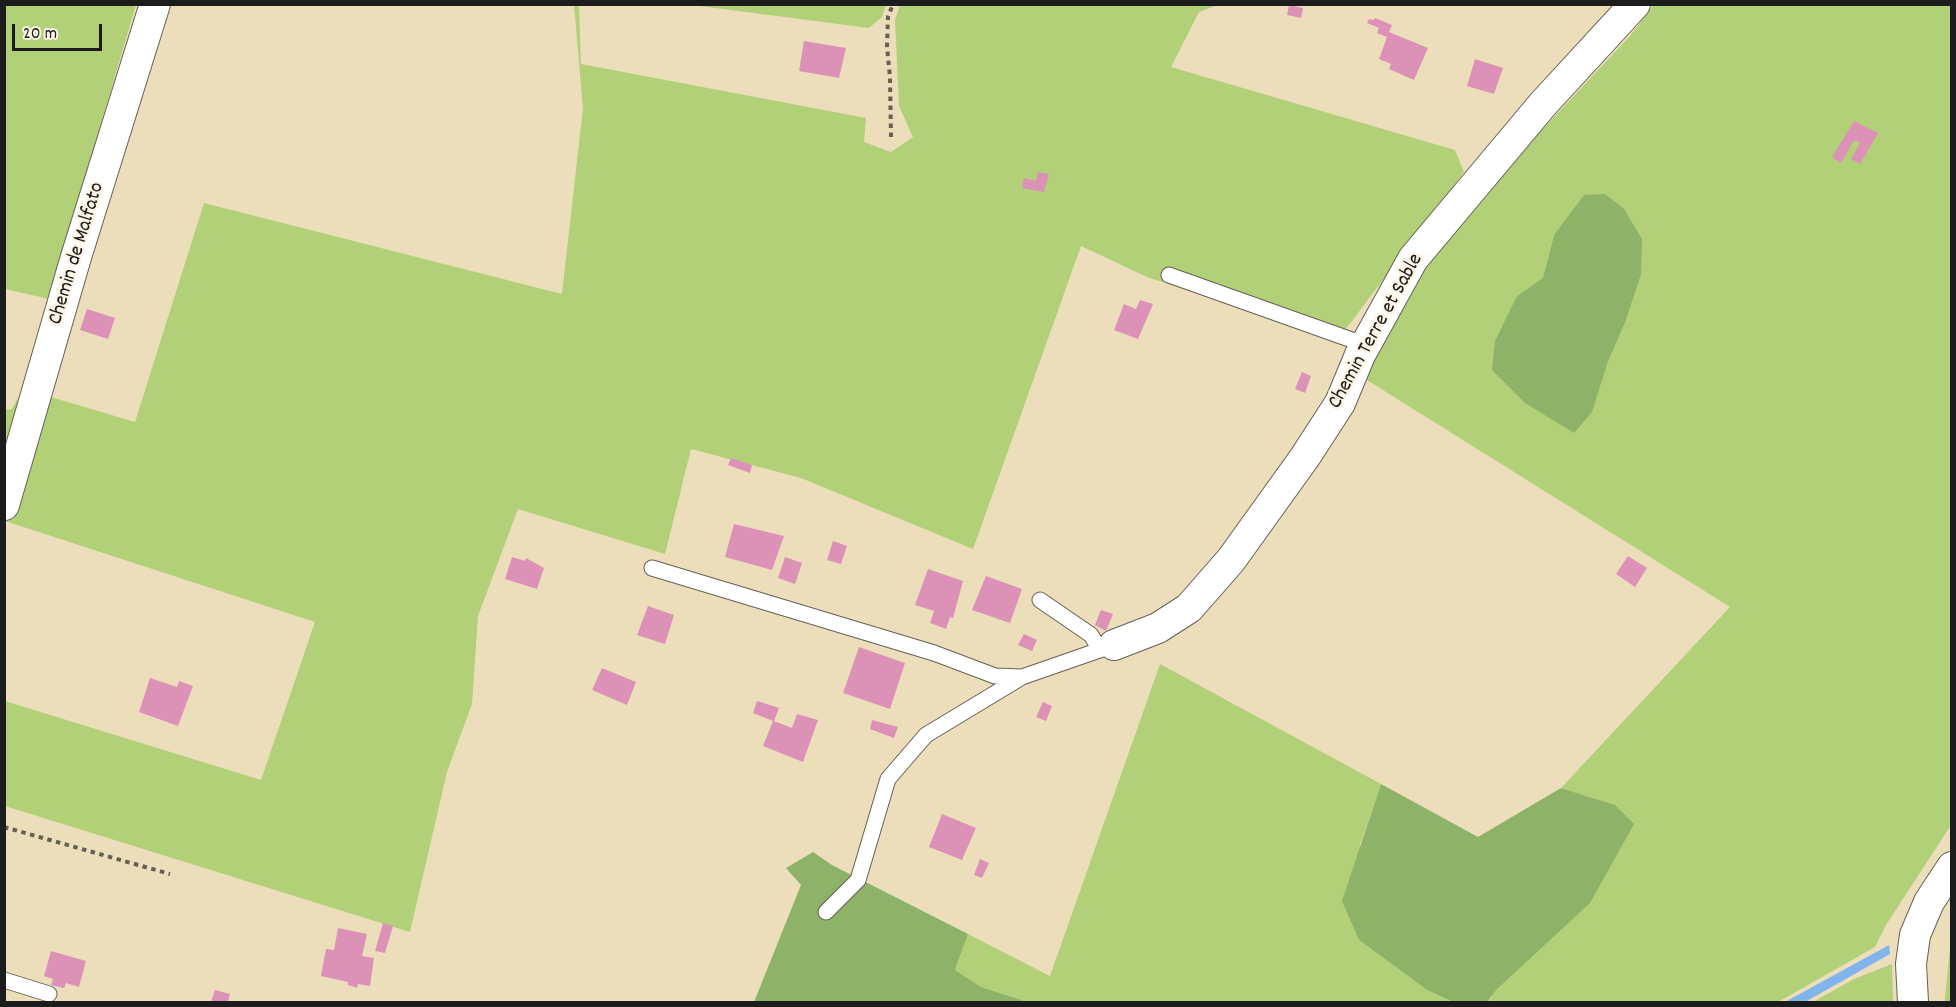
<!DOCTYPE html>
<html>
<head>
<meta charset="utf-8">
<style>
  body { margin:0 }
  #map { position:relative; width:1956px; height:1007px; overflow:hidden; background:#eddebb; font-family:Dekko,sans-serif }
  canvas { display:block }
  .frame { position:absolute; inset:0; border:6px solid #1c1c1c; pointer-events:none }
  .scale { position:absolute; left:12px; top:24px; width:90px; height:27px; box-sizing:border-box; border:3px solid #1c1c1c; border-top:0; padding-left:8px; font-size:18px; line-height:21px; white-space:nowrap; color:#1c1c1c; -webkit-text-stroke:4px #fcf5e5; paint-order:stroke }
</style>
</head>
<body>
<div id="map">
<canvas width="1956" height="1007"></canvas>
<div class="frame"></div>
<div class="scale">20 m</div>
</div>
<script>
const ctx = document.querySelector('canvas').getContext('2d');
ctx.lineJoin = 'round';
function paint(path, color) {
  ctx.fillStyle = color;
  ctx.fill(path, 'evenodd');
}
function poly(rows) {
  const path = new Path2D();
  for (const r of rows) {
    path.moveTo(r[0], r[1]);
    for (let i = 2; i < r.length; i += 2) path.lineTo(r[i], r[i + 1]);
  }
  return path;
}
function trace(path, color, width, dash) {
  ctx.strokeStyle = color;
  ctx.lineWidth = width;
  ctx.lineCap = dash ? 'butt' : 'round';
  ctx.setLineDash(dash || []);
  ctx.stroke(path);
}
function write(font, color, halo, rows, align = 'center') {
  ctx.font = font + ' Dekko,sans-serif';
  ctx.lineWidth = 5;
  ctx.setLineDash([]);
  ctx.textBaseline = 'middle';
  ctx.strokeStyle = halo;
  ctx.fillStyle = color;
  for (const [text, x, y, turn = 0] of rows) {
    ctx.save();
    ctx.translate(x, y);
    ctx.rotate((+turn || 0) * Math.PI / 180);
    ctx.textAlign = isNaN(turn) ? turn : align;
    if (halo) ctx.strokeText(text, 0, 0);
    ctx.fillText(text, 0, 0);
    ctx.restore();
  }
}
const green = poly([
  [5,5,136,5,49,299,5,289],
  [574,5,579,5,581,64,866,118,864,142,891,152,913,137,899,106,895,20,900,5,1218,5,1199,12,1171,67,1455,150,1464,172,1349,325,1335,339,1147,277,1081,246,973,549,801,478,691,449,665,554,518,509,478,616,472,704,447,772,410,932,5,806,5,701,261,780,315,622,5,521,4,409,11,410,24,389,135,422,204,203,562,294,583,108],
  [692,5,886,5,882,17,869,28],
  [1654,5,1951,5,1951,825,1886,925,1875,947,1778,1002,1488,1002,1614,805,1561,788,1730,607,1362,377,1418,262,1629,37],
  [1554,235,1641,275,1625,323,1607,364,1517,296,1543,279],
  [1160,664,1381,784,1360,845,1359,940,1427,990,1453,1002,1028,1002,981,987,955,970,968,934,1050,976],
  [1951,937,1951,1002,1945,1002,1945,998],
  [1892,964,1893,1002,1813,1002,1854,979]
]);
const forest = poly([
  [1605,194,1624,209,1642,239,1641,275,1625,323,1607,364,1592,412,1574,433,1525,403,1492,370,1495,341,1517,296,1543,278,1554,235,1584,195],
  [1381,784,1478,837,1561,788,1615,805,1634,824,1590,903,1497,989,1487,1002,1453,1002,1427,990,1359,940,1342,901],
  [813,852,832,865,968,934,955,970,981,987,1028,1002,754,1002,801,885,786,868]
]);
const water = poly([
  [1889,945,1890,954,1805,1002,1785,1002]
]);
const building = poly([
  [1289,5,1303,8,1301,18,1287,15],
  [1375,18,1392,25,1389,32,1428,48,1414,80,1389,69,1391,64,1379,59,1387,37,1377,33,1379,28,1367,23,1369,19,1373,20],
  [804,41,846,48,839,78,799,71],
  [1475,59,1503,68,1494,94,1467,86],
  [1854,121,1878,133,1860,164,1851,159,1860,143,1854,140,1841,163,1832,157],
  [1038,172,1049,174,1044,192,1022,188,1024,178,1036,181],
  [1140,300,1153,304,1138,339,1114,330,1124,304,1136,309],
  [87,309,115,318,108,339,80,330],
  [1302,372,1311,376,1305,393,1295,389],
  [731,458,752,465,750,473,728,465],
  [734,524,784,536,772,570,725,557],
  [833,541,847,546,841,564,827,560],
  [1628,556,1647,568,1635,587,1616,574],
  [512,557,525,561,526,558,544,568,537,589,505,579],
  [785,557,802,563,795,584,778,578],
  [928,569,963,581,953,618,950,617,946,629,930,623,934,611,915,605],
  [986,576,1022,589,1010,623,972,610],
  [648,606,674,615,665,644,637,635],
  [1101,610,1113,614,1106,631,1095,625],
  [1024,634,1037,640,1032,651,1018,645],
  [859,647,905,663,890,709,843,693],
  [602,668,636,682,627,705,592,690],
  [150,678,177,687,179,681,193,686,178,726,139,712],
  [757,701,779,708,774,721,792,728,797,714,818,720,803,762,763,746,773,721,753,713],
  [1043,702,1052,706,1046,721,1036,717],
  [872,720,898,727,894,738,870,729],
  [942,814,976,828,962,860,929,847],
  [980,859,989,863,982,878,974,875],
  [383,923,393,926,385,953,375,951],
  [338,928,367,934,362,956,374,958,370,986,358,984,357,988,348,985,348,982,321,976,326,949,334,950],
  [51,951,86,961,79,987,66,983,64,988,51,985,53,979,44,976],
  [215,990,230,994,228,1002,211,1002]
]);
const path = poly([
  [891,137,890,77,887,47,888,17,893,4],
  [4,827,170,874]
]);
const lane = poly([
  [1169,275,1366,345],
  [652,568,934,653,995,676,1022,677,1114,645],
  [1040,600,1091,635,1100,650],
  [826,912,858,880,888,779,926,735,1022,677],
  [4,980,49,994]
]);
const street = poly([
  [4,505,76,257,155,4],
  [1114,645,1158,628,1189,608,1231,560,1305,457,1340,403,1360,355,1413,259,1543,104,1635,4],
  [1913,1002,1911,964,1915,935,1929,902,1952,867]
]);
const streetNames = [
  ["Chemin de Malfato",78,254,-73],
  ["Chemin Terre et Sable",1377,332,-61]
];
paint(green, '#b2d078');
paint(forest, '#8db268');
paint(water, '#81b3ed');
paint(building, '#dc92b7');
trace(lane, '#656054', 17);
trace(street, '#656054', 32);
trace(path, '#656054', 4, [4.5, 4.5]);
trace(lane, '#fff', 15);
trace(street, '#fff', 30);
write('21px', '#1c1c1c', '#fcf5e5', streetNames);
</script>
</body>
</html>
